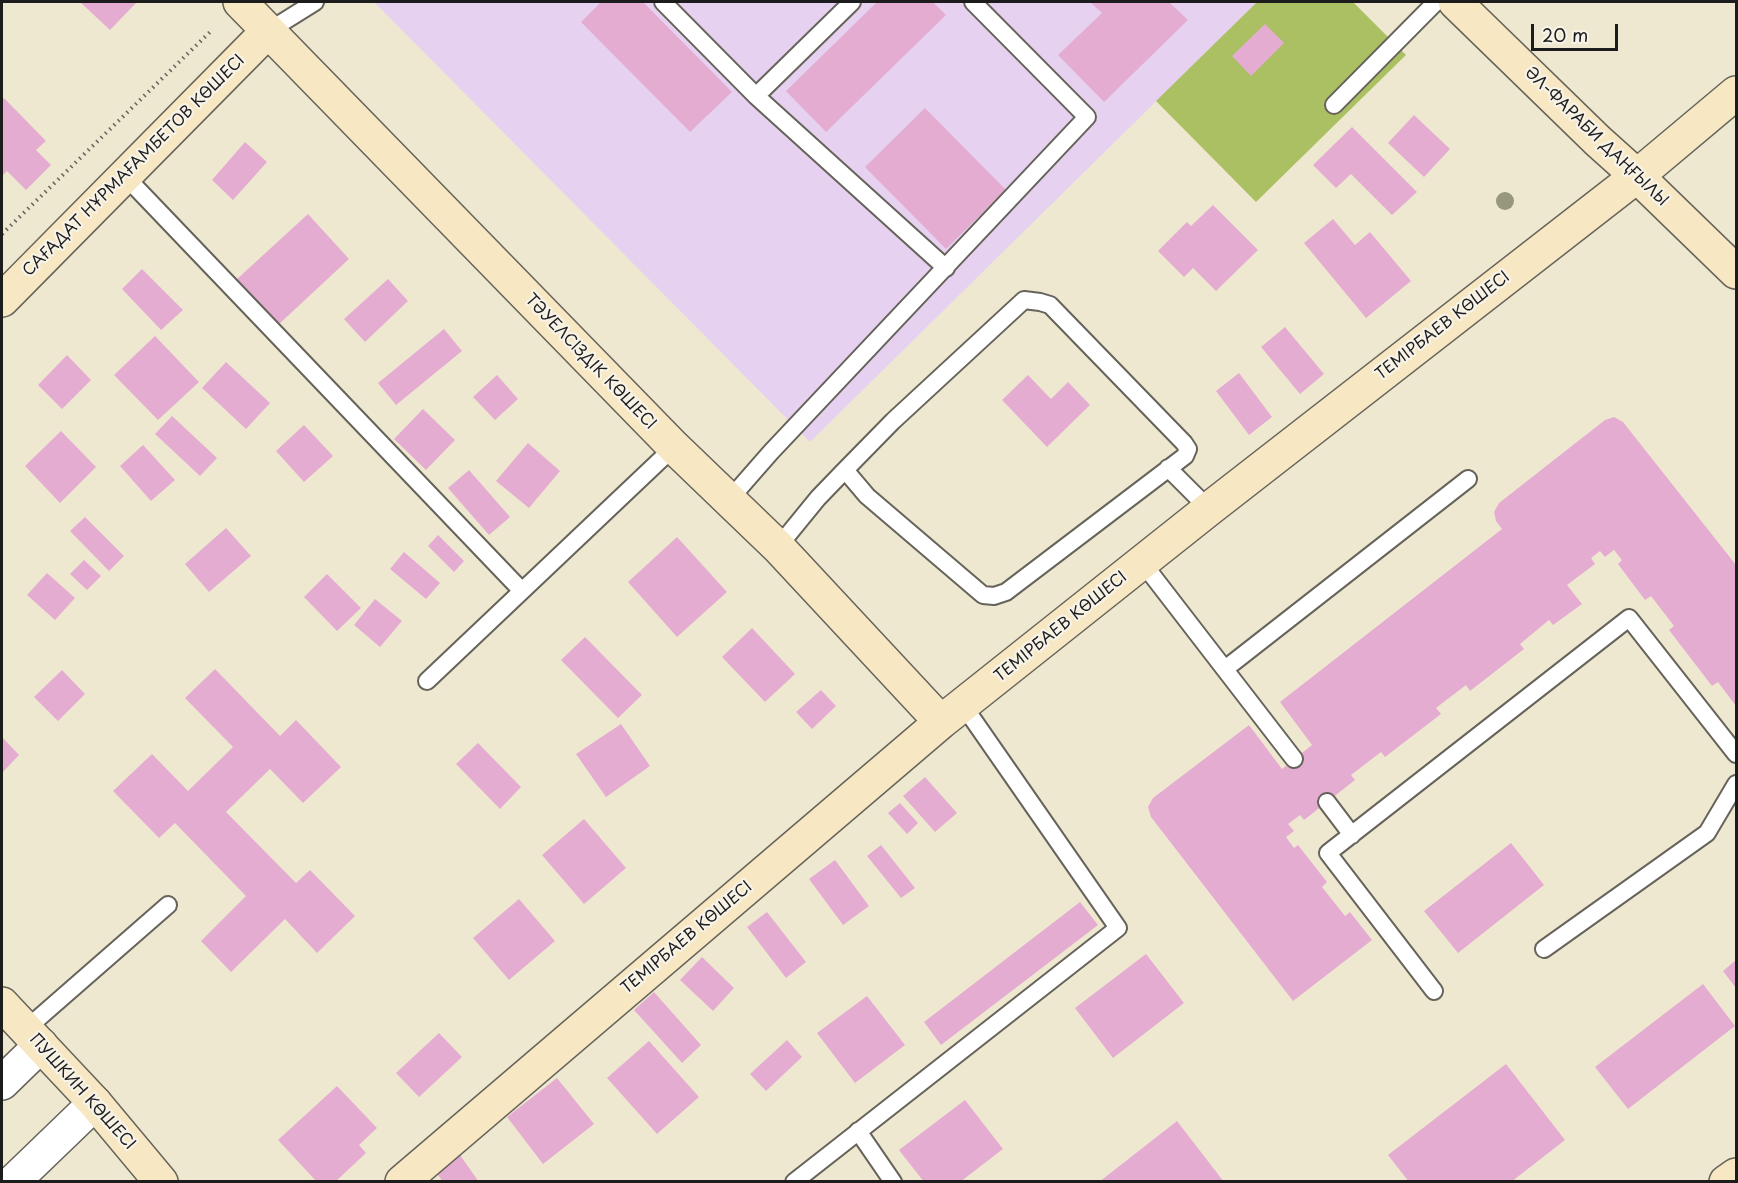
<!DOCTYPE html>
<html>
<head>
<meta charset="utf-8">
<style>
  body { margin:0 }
  #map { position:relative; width:1738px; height:1183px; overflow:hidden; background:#efe8d0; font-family:"Playpen Sans",sans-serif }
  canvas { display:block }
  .frame { position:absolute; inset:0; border:3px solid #1c1c1c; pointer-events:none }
  .scale { position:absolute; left:1531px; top:24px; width:87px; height:27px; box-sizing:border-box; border:3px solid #1c1c1c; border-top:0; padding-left:8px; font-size:18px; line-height:21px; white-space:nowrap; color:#1c1c1c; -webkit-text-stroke:4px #f7f3e8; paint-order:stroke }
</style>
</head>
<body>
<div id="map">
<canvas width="1738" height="1183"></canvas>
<div class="frame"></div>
<div class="scale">20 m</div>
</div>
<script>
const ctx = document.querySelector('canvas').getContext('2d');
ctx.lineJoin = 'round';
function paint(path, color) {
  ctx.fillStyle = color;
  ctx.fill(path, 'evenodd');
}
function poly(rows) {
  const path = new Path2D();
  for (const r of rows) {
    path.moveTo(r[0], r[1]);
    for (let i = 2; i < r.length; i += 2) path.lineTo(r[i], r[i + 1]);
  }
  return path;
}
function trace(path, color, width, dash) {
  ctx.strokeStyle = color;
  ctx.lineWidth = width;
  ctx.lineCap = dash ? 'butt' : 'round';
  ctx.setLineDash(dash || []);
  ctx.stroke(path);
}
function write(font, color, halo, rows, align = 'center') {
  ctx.font = font + ' "Playpen Sans",sans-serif';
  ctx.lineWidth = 4.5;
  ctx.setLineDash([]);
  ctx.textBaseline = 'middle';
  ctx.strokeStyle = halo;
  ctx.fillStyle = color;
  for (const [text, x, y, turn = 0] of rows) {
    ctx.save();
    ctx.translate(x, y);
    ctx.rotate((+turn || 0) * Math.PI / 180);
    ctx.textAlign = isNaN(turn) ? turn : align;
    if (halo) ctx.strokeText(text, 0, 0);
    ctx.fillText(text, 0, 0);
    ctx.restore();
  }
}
const built = poly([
  [374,2,1257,2,810,442]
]);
const green = poly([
  [1257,2,1353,2,1406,55,1256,202,1156,101]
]);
const building = poly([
  [80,2,137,2,110,30],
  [601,2,643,2,732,92,690,132,581,22],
  [877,2,933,2,946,15,826,132,786,91],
  [1090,2,1169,2,1188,20,1104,102,1058,55,1102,13],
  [1265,24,1284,43,1251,76,1232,56],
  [4,98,46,141,36,150,51,165,26,190,7,171,2,176,2,100],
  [925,108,1006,190,946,249,865,167],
  [1414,115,1450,149,1424,177,1388,143],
  [1352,127,1417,192,1392,215,1351,174,1336,188,1313,165],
  [245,142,267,162,233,200,212,180],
  [1213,205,1258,250,1216,291,1193,268,1184,277,1158,251,1187,222,1191,226],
  [308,214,349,259,278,325,236,280],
  [1333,219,1355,245,1370,232,1411,281,1366,318,1304,243],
  [142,269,183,310,161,330,122,289],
  [388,279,408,301,365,342,344,319],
  [1285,327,1324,374,1300,394,1261,347],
  [444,329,462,351,396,405,378,383],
  [155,336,199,382,158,420,114,375],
  [67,355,91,380,62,409,38,385],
  [226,362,270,403,246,429,202,388],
  [1239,373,1272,417,1249,435,1216,391],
  [497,375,518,399,495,420,473,397],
  [1028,375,1051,399,1068,382,1090,405,1047,447,1002,400],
  [423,409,455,440,426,470,394,439],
  [172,416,217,458,200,476,155,434],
  [1614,417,1623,422,1736,565,1736,706,1718,682,1712,686,1669,630,1674,626,1651,596,1645,600,1618,564,1622,560,1614,550,1605,557,1600,551,1591,558,1595,564,1567,585,1582,604,1553,625,1549,620,1520,644,1524,649,1470,691,1466,685,1436,708,1441,714,1385,757,1381,752,1351,775,1355,780,1304,820,1300,815,1288,824,1294,831,1286,837,1294,848,1298,845,1327,882,1322,887,1345,916,1350,912,1372,940,1293,1001,1151,817,1148,807,1153,798,1249,725,1282,769,1312,745,1280,702,1502,529,1496,521,1494,512,1499,503,1605,420],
  [304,425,333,456,304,482,276,451],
  [61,431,96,467,60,503,25,466],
  [528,443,560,471,529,508,496,481],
  [143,445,175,480,151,501,120,466],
  [469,470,510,517,489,535,448,488],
  [85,517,124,556,109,571,70,531],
  [226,528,251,556,209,592,185,564],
  [438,535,464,561,454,572,428,546],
  [677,537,727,592,677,637,628,582],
  [404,552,440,583,426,599,390,569],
  [84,560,101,576,87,590,70,574],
  [47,573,75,598,55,620,27,595],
  [327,574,361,608,337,631,304,597],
  [375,599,402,621,380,647,354,625],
  [752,628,795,674,765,702,722,657],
  [585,637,642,695,618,718,561,660],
  [215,669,280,736,296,720,341,767,303,803,270,769,226,812,296,883,310,870,355,916,317,953,285,919,231,972,201,941,246,896,175,823,159,838,113,791,152,754,188,791,233,747,185,698],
  [62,670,85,694,58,721,34,697],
  [821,690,836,706,812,729,796,712],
  [621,724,650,766,606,797,576,754],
  [2,737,19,755,2,773],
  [478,743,521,787,500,809,456,764],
  [925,777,957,813,935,832,903,796],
  [900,803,918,823,907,834,888,813],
  [584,819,626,868,584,904,542,855],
  [1511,843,1544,885,1458,953,1424,911],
  [881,845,915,888,901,898,867,856],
  [835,860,869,906,843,925,809,879],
  [519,899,555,941,509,980,473,938],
  [1080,902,1098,925,941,1045,924,1022],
  [767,912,806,962,786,978,747,927],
  [1146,954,1184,1003,1113,1058,1075,1008],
  [702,957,734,988,713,1011,680,980],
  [1736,960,1736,988,1723,971],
  [1703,984,1735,1026,1628,1109,1595,1067],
  [654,992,701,1045,682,1063,634,1010],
  [867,996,905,1045,855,1083,817,1033],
  [439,1033,462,1057,419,1097,396,1073],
  [787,1040,802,1057,766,1091,750,1074],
  [649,1041,699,1097,657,1134,607,1078],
  [1506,1064,1565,1140,1511,1182,1409,1182,1388,1155],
  [557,1078,594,1124,543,1164,507,1117],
  [337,1086,377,1128,359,1145,366,1153,335,1182,317,1182,278,1140],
  [965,1100,1003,1149,960,1182,924,1182,899,1150],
  [1177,1121,1224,1182,1099,1182],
  [460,1155,479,1182,443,1182,436,1172]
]);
const path = poly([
  [2,234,210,32]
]);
const lane = poly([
  [663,2,756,96,852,2],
  [267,32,315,2],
  [756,96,946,268],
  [1334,105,1436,2],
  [124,175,522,591],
  [1168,468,1209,509],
  [729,500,771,452,1087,117,973,2],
  [778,547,818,498,845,470,893,421,1024,300,1040,302,1050,305,1184,443,1188,449,1185,456,1006,592,994,596,983,595,867,496,845,470],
  [1142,562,1294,759],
  [1225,669,1468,479],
  [427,681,674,447],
  [1327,802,1352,835],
  [1544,949,1707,833,1736,784],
  [1434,991,1328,853,1629,618,1736,754],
  [26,1029,168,905],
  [858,1131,893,1182],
  [794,1182,1118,928,963,705]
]);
const street = poly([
  [2,1083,41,1045],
  [13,1182,95,1103]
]);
const secondary = poly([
  [240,2,674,447,778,547,941,722],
  [1455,2,1598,141,1637,176,1736,272],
  [2,300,267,32],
  [2,1004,95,1103,161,1182],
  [402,1182,941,722,1209,509,1637,176,1736,93],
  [1726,1182,1736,1175]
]);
const trees = [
  [1505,201]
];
const streetNames = [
  ["ӘЛ-ФАРАБИ ДАҢҒЫЛЫ",1596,137,44],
  ["САҒАДАТ НҰРМАҒАМБЕТОВ КӨШЕСІ",134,166,-45],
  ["ТЕМІРБАЕВ КӨШЕСІ",1443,326,-38],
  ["ТӘУЕЛСІЗДІК КӨШЕСІ",590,362,46],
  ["ТЕМІРБАЕВ КӨШЕСІ",1061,627,-39],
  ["ТЕМІРБАЕВ КӨШЕСІ",687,938,-40],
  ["ПУШКИН КӨШЕСІ",82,1092,48]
];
paint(built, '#e6d2f0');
paint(green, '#abbf63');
paint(building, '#e5acd2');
trace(lane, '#66635b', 20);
trace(street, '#66635b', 36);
trace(secondary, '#66635b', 36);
trace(path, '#66635b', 4, [1.5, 4.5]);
trace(lane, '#fff', 16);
trace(street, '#fff', 33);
trace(secondary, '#f7e8c3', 33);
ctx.fillStyle = '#96977b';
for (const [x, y] of trees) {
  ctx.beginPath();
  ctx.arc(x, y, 9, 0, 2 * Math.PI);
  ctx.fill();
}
write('16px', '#1c1c1c', '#f7f3e8', streetNames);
</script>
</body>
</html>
